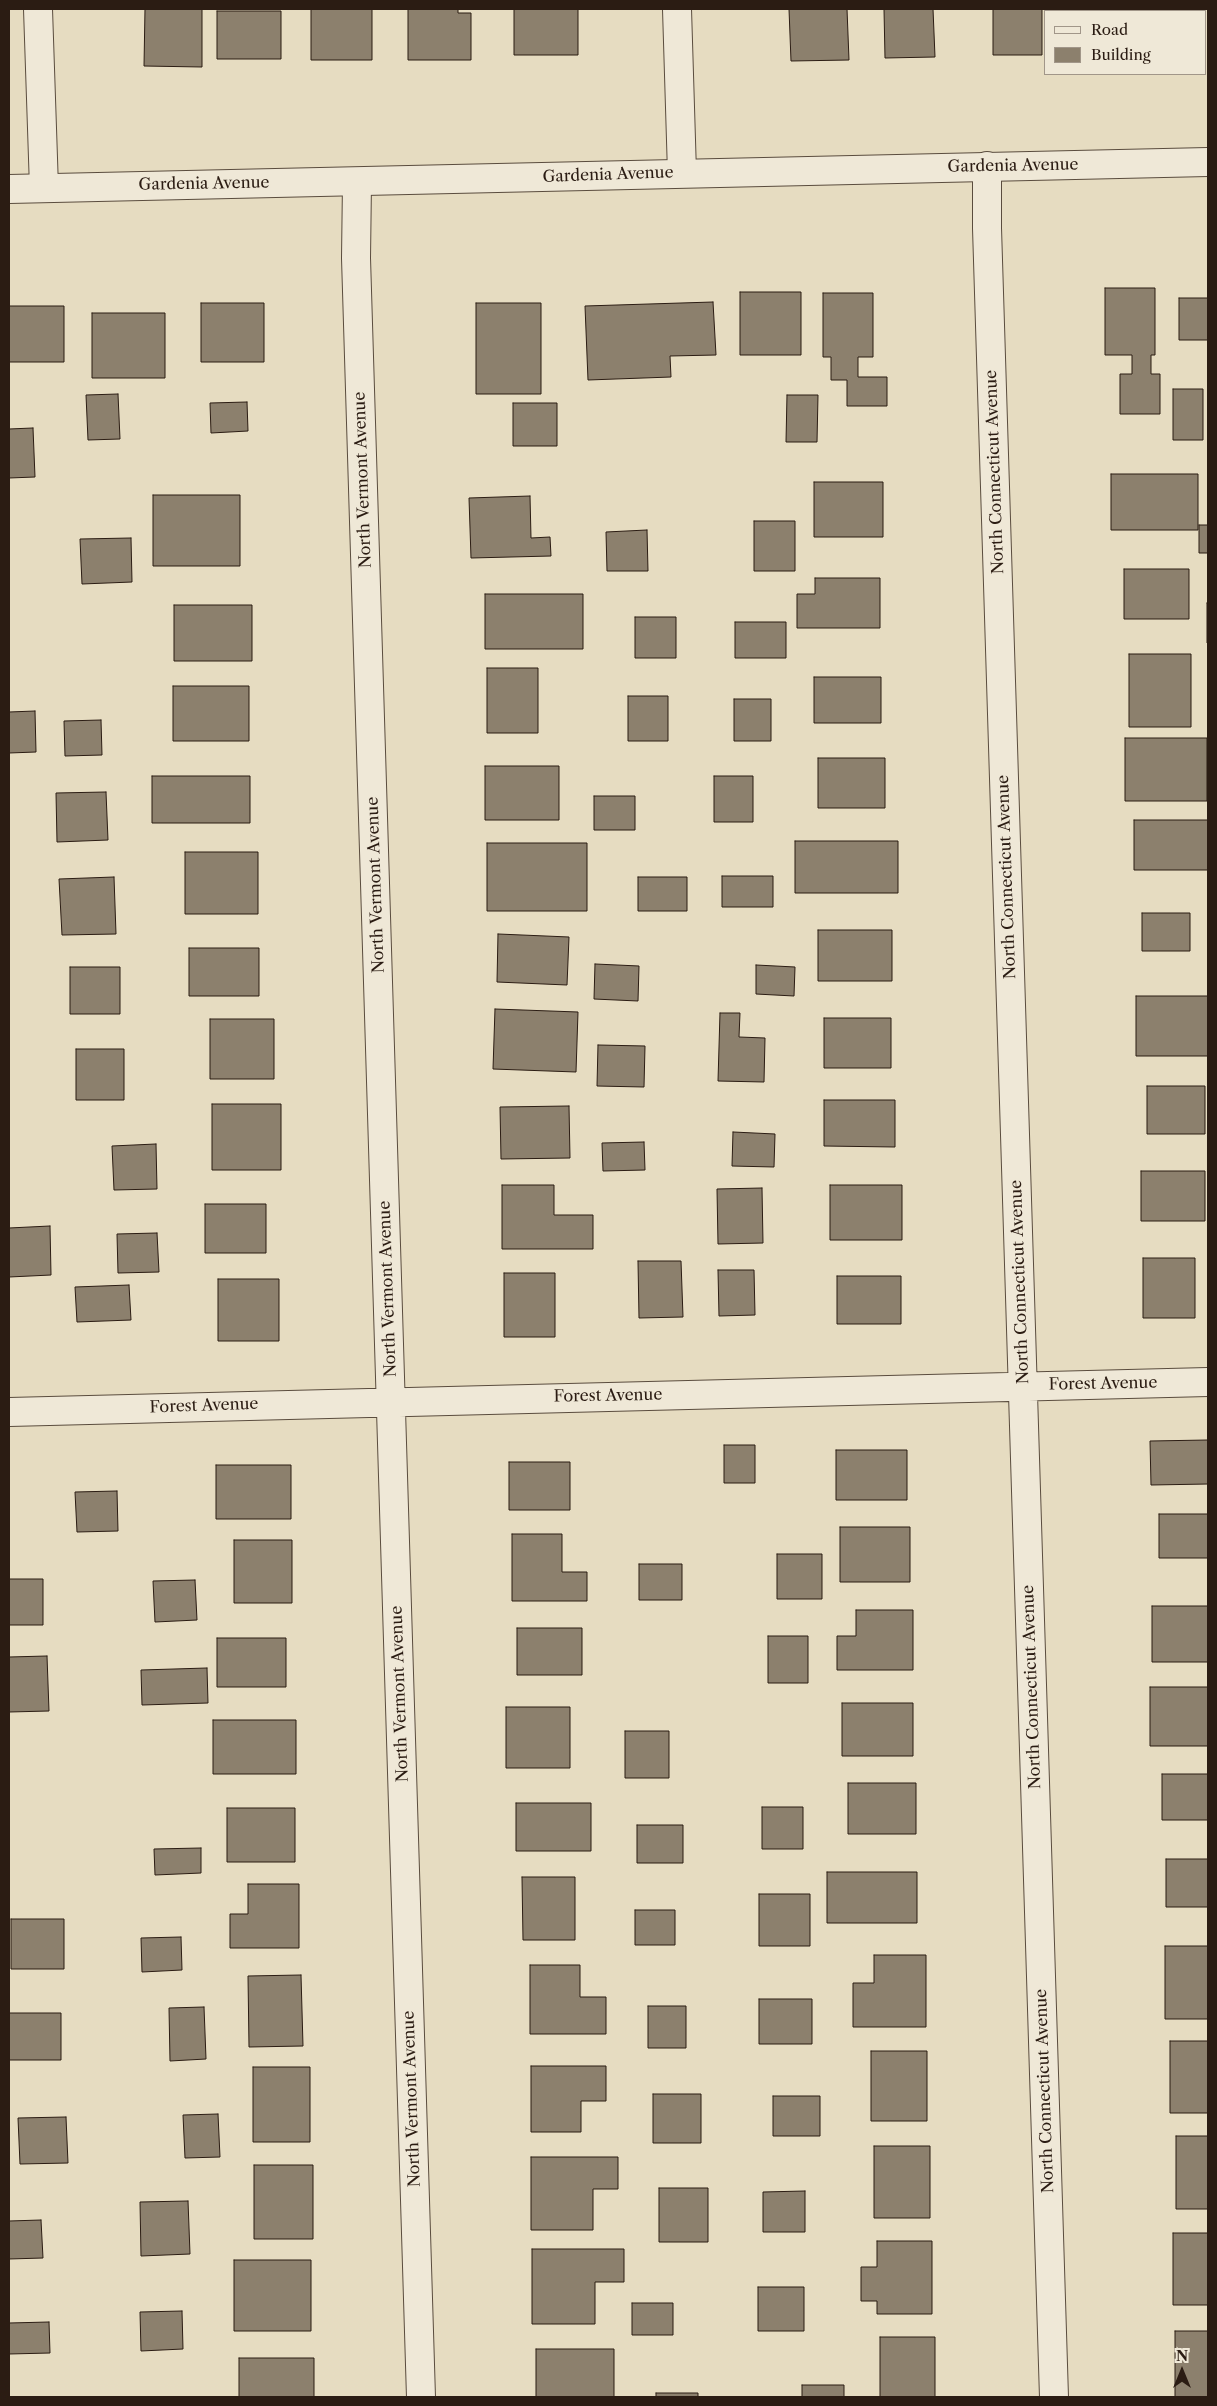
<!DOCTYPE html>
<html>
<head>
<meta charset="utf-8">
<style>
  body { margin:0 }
  #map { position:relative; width:1217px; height:2406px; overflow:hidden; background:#e6dcc1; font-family:"Libre Caslon Text",serif }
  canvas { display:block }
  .frame { position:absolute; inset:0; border:10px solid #2b1c13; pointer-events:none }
  .legend { position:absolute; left:1044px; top:10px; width:162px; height:65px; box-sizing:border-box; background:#efe8d7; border:1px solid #a19689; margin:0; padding:6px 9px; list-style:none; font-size:15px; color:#2b1c13 }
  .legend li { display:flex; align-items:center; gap:10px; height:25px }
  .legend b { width:25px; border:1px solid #a19689 }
  .north { position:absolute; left:1157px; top:2346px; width:50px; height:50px; -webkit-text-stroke:4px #efe8d7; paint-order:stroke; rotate:0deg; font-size:14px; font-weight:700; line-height:20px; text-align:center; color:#2b1c13 }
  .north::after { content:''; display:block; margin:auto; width:18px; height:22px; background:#2b1c13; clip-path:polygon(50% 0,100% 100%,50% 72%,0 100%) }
</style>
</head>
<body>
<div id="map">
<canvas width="1217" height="2406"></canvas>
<div class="frame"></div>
<ul class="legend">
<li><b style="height:6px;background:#efe8d7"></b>Road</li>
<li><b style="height:14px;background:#8c806d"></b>Building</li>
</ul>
<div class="north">N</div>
</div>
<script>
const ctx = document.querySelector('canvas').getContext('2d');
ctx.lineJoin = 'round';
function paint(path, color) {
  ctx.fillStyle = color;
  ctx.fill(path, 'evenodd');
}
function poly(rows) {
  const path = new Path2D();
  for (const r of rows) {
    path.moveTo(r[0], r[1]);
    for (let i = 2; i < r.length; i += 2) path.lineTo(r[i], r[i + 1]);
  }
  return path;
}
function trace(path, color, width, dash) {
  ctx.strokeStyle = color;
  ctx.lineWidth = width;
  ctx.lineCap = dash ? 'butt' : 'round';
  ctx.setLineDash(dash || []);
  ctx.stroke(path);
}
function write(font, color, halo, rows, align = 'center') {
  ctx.font = font + ' "Libre Caslon Text",serif';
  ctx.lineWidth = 4.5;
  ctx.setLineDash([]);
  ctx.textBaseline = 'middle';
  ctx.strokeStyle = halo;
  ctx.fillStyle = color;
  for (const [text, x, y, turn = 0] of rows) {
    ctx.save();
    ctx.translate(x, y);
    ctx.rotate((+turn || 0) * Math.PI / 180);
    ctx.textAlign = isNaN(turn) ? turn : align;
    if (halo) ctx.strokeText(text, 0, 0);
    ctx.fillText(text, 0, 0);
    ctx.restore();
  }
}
const building = poly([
  [145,9,202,9,202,67,144,66,145,9],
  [311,9,372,9,372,60,311,60,311,9],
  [408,9,458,9,458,13,471,13,471,60,408,60,408,9],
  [514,9,578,9,578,55,514,55,514,9],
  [789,9,847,9,849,60,791,61,789,9],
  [884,9,933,9,935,57,885,58,884,9],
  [993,9,1042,9,1042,55,993,55,993,9],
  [1079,9,1138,9,1138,11,1079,11,1079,9],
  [217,11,281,11,281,59,217,59,217,11],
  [1105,288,1155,288,1155,355,1151,355,1151,374,1160,374,1160,414,1120,414,1120,374,1132,374,1132,355,1105,355,1105,288],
  [740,292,801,292,801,355,740,355,740,292],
  [823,293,873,293,873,357,858,357,858,377,887,377,887,406,847,406,847,380,831,380,831,357,823,357,823,293],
  [1179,298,1208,298,1208,340,1179,340,1179,298],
  [713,302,716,355,670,356,671,377,588,380,585,306,713,302],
  [201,303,264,303,264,362,201,362,201,303],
  [476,303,541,303,541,394,476,394,476,303],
  [9,306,64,306,64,362,9,362,9,306],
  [92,313,165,313,165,378,92,378,92,313],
  [1173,389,1203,389,1203,440,1173,440,1173,389],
  [118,394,120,439,88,440,86,395,118,394],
  [787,395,818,395,817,442,786,442,787,395],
  [247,402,248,431,211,433,210,403,247,402],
  [513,403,557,403,557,446,513,446,513,403],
  [33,428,35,477,9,478,9,429,33,428],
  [1111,474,1198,474,1198,530,1111,530,1111,474],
  [814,482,883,482,883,537,814,537,814,482],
  [153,495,240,495,240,566,153,566,153,495],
  [530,496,531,538,550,537,551,556,471,558,469,498,530,496],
  [754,521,795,521,795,571,754,571,754,521],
  [1199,525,1208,525,1208,553,1199,553,1199,525],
  [647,530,648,571,607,571,606,532,647,530],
  [131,538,132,582,82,584,80,539,131,538],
  [1124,569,1189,569,1189,619,1124,619,1124,569],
  [815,578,880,578,880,628,797,628,797,594,815,594,815,578],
  [485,594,583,594,583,649,485,649,485,594],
  [1207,603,1208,603,1208,643,1207,643,1207,603],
  [174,605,252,605,252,661,174,661,174,605],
  [635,617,676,617,676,658,635,658,635,617],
  [735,622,786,622,786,658,735,658,735,622],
  [1129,654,1191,654,1191,727,1129,727,1129,654],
  [487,668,538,668,538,733,487,733,487,668],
  [814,677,881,677,881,723,814,723,814,677],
  [173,686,249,686,249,741,173,741,173,686],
  [628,696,668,696,668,741,628,741,628,696],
  [734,699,771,699,771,741,734,741,734,699],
  [35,711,36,752,9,753,9,712,35,711],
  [101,720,102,755,65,756,64,721,101,720],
  [1125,738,1207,738,1207,801,1125,801,1125,738],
  [818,758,885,758,885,808,818,808,818,758],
  [485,766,559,766,559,820,485,820,485,766],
  [152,776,250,776,250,823,152,823,152,776],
  [714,776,753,776,753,822,714,822,714,776],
  [106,792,108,840,57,842,56,793,106,792],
  [594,796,635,796,635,830,594,830,594,796],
  [1134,820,1208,820,1208,870,1134,870,1134,820],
  [795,841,898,841,898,893,795,893,795,841],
  [487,843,587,843,587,911,487,911,487,843],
  [185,852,258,852,258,914,185,914,185,852],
  [722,876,773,876,773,907,722,907,722,876],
  [114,877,116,934,62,935,59,879,114,877],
  [638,877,687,877,687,911,638,911,638,877],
  [1142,913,1190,913,1190,951,1142,951,1142,913],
  [818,930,892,930,892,981,818,981,818,930],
  [498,934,569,937,567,985,497,982,498,934],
  [189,948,259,948,259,996,189,996,189,948],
  [595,964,639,966,638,1001,594,999,595,964],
  [756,965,795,967,794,996,756,994,756,965],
  [70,967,120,967,120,1014,70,1014,70,967],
  [1136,996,1208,996,1208,1056,1136,1056,1136,996],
  [495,1009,578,1012,576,1072,493,1069,495,1009],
  [720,1013,740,1013,739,1037,765,1038,764,1082,718,1081,720,1013],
  [824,1018,891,1018,891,1068,824,1068,824,1018],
  [210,1019,274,1019,274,1079,210,1079,210,1019],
  [598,1045,645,1046,644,1087,597,1086,598,1045],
  [76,1049,124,1049,124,1100,76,1100,76,1049],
  [1147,1086,1205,1086,1205,1134,1147,1134,1147,1086],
  [824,1100,895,1100,895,1147,824,1146,824,1100],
  [212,1104,281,1104,281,1170,212,1170,212,1104],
  [569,1106,570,1158,501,1159,500,1107,569,1106],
  [733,1132,775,1134,774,1167,732,1166,733,1132],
  [644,1142,645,1170,603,1171,602,1143,644,1142],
  [156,1144,157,1189,114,1190,112,1146,156,1144],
  [1141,1171,1205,1171,1205,1221,1141,1221,1141,1171],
  [502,1185,554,1185,554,1215,593,1215,593,1249,502,1249,502,1185],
  [830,1185,902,1185,902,1240,830,1240,830,1185],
  [762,1188,763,1243,718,1244,717,1189,762,1188],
  [205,1204,266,1204,266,1253,205,1253,205,1204],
  [50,1226,51,1275,9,1277,9,1228,50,1226],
  [157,1233,159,1272,118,1273,117,1234,157,1233],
  [1143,1258,1195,1258,1195,1318,1143,1318,1143,1258],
  [638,1261,681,1261,683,1317,639,1318,638,1261],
  [718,1270,754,1270,755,1315,719,1316,718,1270],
  [504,1273,555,1273,555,1337,504,1337,504,1273],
  [837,1276,901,1276,901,1324,837,1324,837,1276],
  [218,1279,279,1279,279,1341,218,1341,218,1279],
  [129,1285,131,1320,77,1322,75,1287,129,1285],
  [1208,1440,1208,1484,1151,1485,1150,1441,1208,1440],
  [724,1445,755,1445,755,1483,724,1483,724,1445],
  [836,1450,907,1450,907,1500,836,1500,836,1450],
  [509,1462,570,1462,570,1510,509,1510,509,1462],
  [216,1465,291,1465,291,1519,216,1519,216,1465],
  [117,1491,118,1531,77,1532,75,1492,117,1491],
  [1159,1514,1208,1514,1208,1558,1159,1558,1159,1514],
  [840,1527,910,1527,910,1582,840,1582,840,1527],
  [512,1534,562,1534,562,1572,587,1572,587,1601,512,1601,512,1534],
  [234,1540,292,1540,292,1603,234,1603,234,1540],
  [777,1554,822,1554,822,1599,777,1599,777,1554],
  [639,1564,682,1564,682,1600,639,1600,639,1564],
  [9,1579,43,1579,43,1625,9,1625,9,1579],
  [195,1580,197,1620,155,1622,153,1581,195,1580],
  [1152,1606,1208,1606,1208,1662,1152,1662,1152,1606],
  [856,1610,913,1610,913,1670,837,1670,837,1636,856,1636,856,1610],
  [517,1628,582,1628,582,1675,517,1675,517,1628],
  [768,1636,808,1636,808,1683,768,1683,768,1636],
  [217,1638,286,1638,286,1687,217,1687,217,1638],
  [47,1656,49,1711,9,1712,9,1657,47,1656],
  [207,1668,208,1703,142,1705,141,1670,207,1668],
  [1150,1687,1208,1687,1208,1746,1150,1746,1150,1687],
  [842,1703,913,1703,913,1756,842,1756,842,1703],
  [506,1707,570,1707,570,1768,506,1768,506,1707],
  [213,1720,296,1720,296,1774,213,1774,213,1720],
  [625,1731,669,1731,669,1778,625,1778,625,1731],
  [1162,1774,1208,1774,1208,1820,1162,1820,1162,1774],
  [848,1783,916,1783,916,1834,848,1834,848,1783],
  [516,1803,591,1803,591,1851,516,1851,516,1803],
  [762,1807,803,1807,803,1849,762,1849,762,1807],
  [227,1808,295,1808,295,1862,227,1862,227,1808],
  [637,1825,683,1825,683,1863,637,1863,637,1825],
  [201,1848,201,1873,155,1875,154,1849,201,1848],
  [1166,1859,1208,1859,1208,1907,1166,1907,1166,1859],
  [827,1872,917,1872,917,1923,827,1923,827,1872],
  [522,1877,575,1877,575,1940,523,1940,522,1877],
  [248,1884,299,1884,299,1948,230,1948,230,1914,248,1914,248,1884],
  [759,1894,810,1894,810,1946,759,1946,759,1894],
  [635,1910,675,1910,675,1945,635,1945,635,1910],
  [11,1919,64,1919,64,1969,11,1969,11,1919],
  [181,1937,182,1970,142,1972,141,1938,181,1937],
  [1165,1946,1208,1946,1208,2019,1165,2019,1165,1946],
  [874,1955,926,1955,926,2027,853,2027,853,1983,874,1983,874,1955],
  [530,1965,580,1965,580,1997,606,1997,606,2034,530,2034,530,1965],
  [301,1975,303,2046,249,2047,248,1976,301,1975],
  [759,1999,812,1999,812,2044,759,2044,759,1999],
  [648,2006,686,2006,686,2048,648,2048,648,2006],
  [204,2007,206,2059,170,2061,169,2008,204,2007],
  [9,2013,61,2013,61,2060,9,2060,9,2013],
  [1170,2041,1208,2041,1208,2113,1170,2113,1170,2041],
  [871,2051,927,2051,927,2121,871,2121,871,2051],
  [531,2066,606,2066,606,2101,581,2101,581,2132,531,2132,531,2066],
  [253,2067,310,2067,310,2142,253,2142,253,2067],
  [653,2094,701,2094,701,2143,653,2143,653,2094],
  [773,2096,820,2096,820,2136,773,2136,773,2096],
  [218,2114,220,2157,185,2158,183,2115,218,2114],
  [66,2117,68,2163,20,2164,18,2118,66,2117],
  [1176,2136,1208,2136,1208,2209,1176,2209,1176,2136],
  [874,2146,930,2146,930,2218,874,2218,874,2146],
  [531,2157,618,2157,618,2189,593,2189,593,2230,531,2230,531,2157],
  [254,2165,313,2165,313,2239,254,2239,254,2165],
  [659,2188,708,2188,708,2242,659,2242,659,2188],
  [805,2191,805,2232,763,2232,763,2192,805,2191],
  [188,2201,190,2254,141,2256,140,2202,188,2201],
  [41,2220,43,2258,9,2259,9,2221,41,2220],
  [1173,2233,1208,2233,1208,2305,1173,2305,1173,2233],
  [877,2241,932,2241,932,2314,877,2314,877,2301,861,2301,861,2267,877,2267,877,2241],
  [532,2249,624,2249,624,2282,595,2282,595,2324,532,2324,532,2249],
  [234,2260,311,2260,311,2331,234,2331,234,2260],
  [758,2287,804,2287,804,2331,758,2331,758,2287],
  [632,2303,673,2303,673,2335,632,2335,632,2303],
  [182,2311,183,2349,141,2351,140,2312,182,2311],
  [49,2322,50,2353,9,2354,9,2323,49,2322],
  [1175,2331,1208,2331,1208,2397,1175,2397,1175,2331],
  [880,2337,935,2337,935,2397,880,2397,880,2337],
  [536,2349,614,2349,614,2397,536,2397,536,2349],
  [239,2358,314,2358,314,2397,239,2397,239,2358],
  [802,2385,844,2385,844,2397,802,2397,802,2385],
  [656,2393,698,2393,698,2397,656,2397,656,2393]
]);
const minor = poly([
  [38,9,44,188],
  [677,9,682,173],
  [987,166,987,228,1054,2397],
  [357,182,356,258,421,2397],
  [9,1412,1208,1382]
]);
const tertiary = poly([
  [9,189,1208,162]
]);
const streetNames = [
  ["Gardenia Avenue",1013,166,-1],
  ["Gardenia Avenue",608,175,-2],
  ["Gardenia Avenue",204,184,-1],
  ["North Connecticut Avenue",995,472,-92],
  ["North Vermont Avenue",363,480,-92],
  ["North Connecticut Avenue",1007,877,-92],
  ["North Vermont Avenue",376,885,-92],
  ["North Connecticut Avenue",1020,1282,-92],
  ["North Vermont Avenue",388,1289,-92],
  ["Forest Avenue",1103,1384,-1],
  ["Forest Avenue",608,1396,-1],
  ["Forest Avenue",204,1406,-2],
  ["North Connecticut Avenue",1032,1687,-92],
  ["North Vermont Avenue",400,1694,-92],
  ["North Connecticut Avenue",1045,2091,-92],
  ["North Vermont Avenue",412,2099,-92]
];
paint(building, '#8c806d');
trace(building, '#2b1c13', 1);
trace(minor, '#5a4c3e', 30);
trace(tertiary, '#5a4c3e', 30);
trace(minor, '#efe8d7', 28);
trace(tertiary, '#efe8d7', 28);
write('16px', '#2b1c13', '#efe8d7', streetNames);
</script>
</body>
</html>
